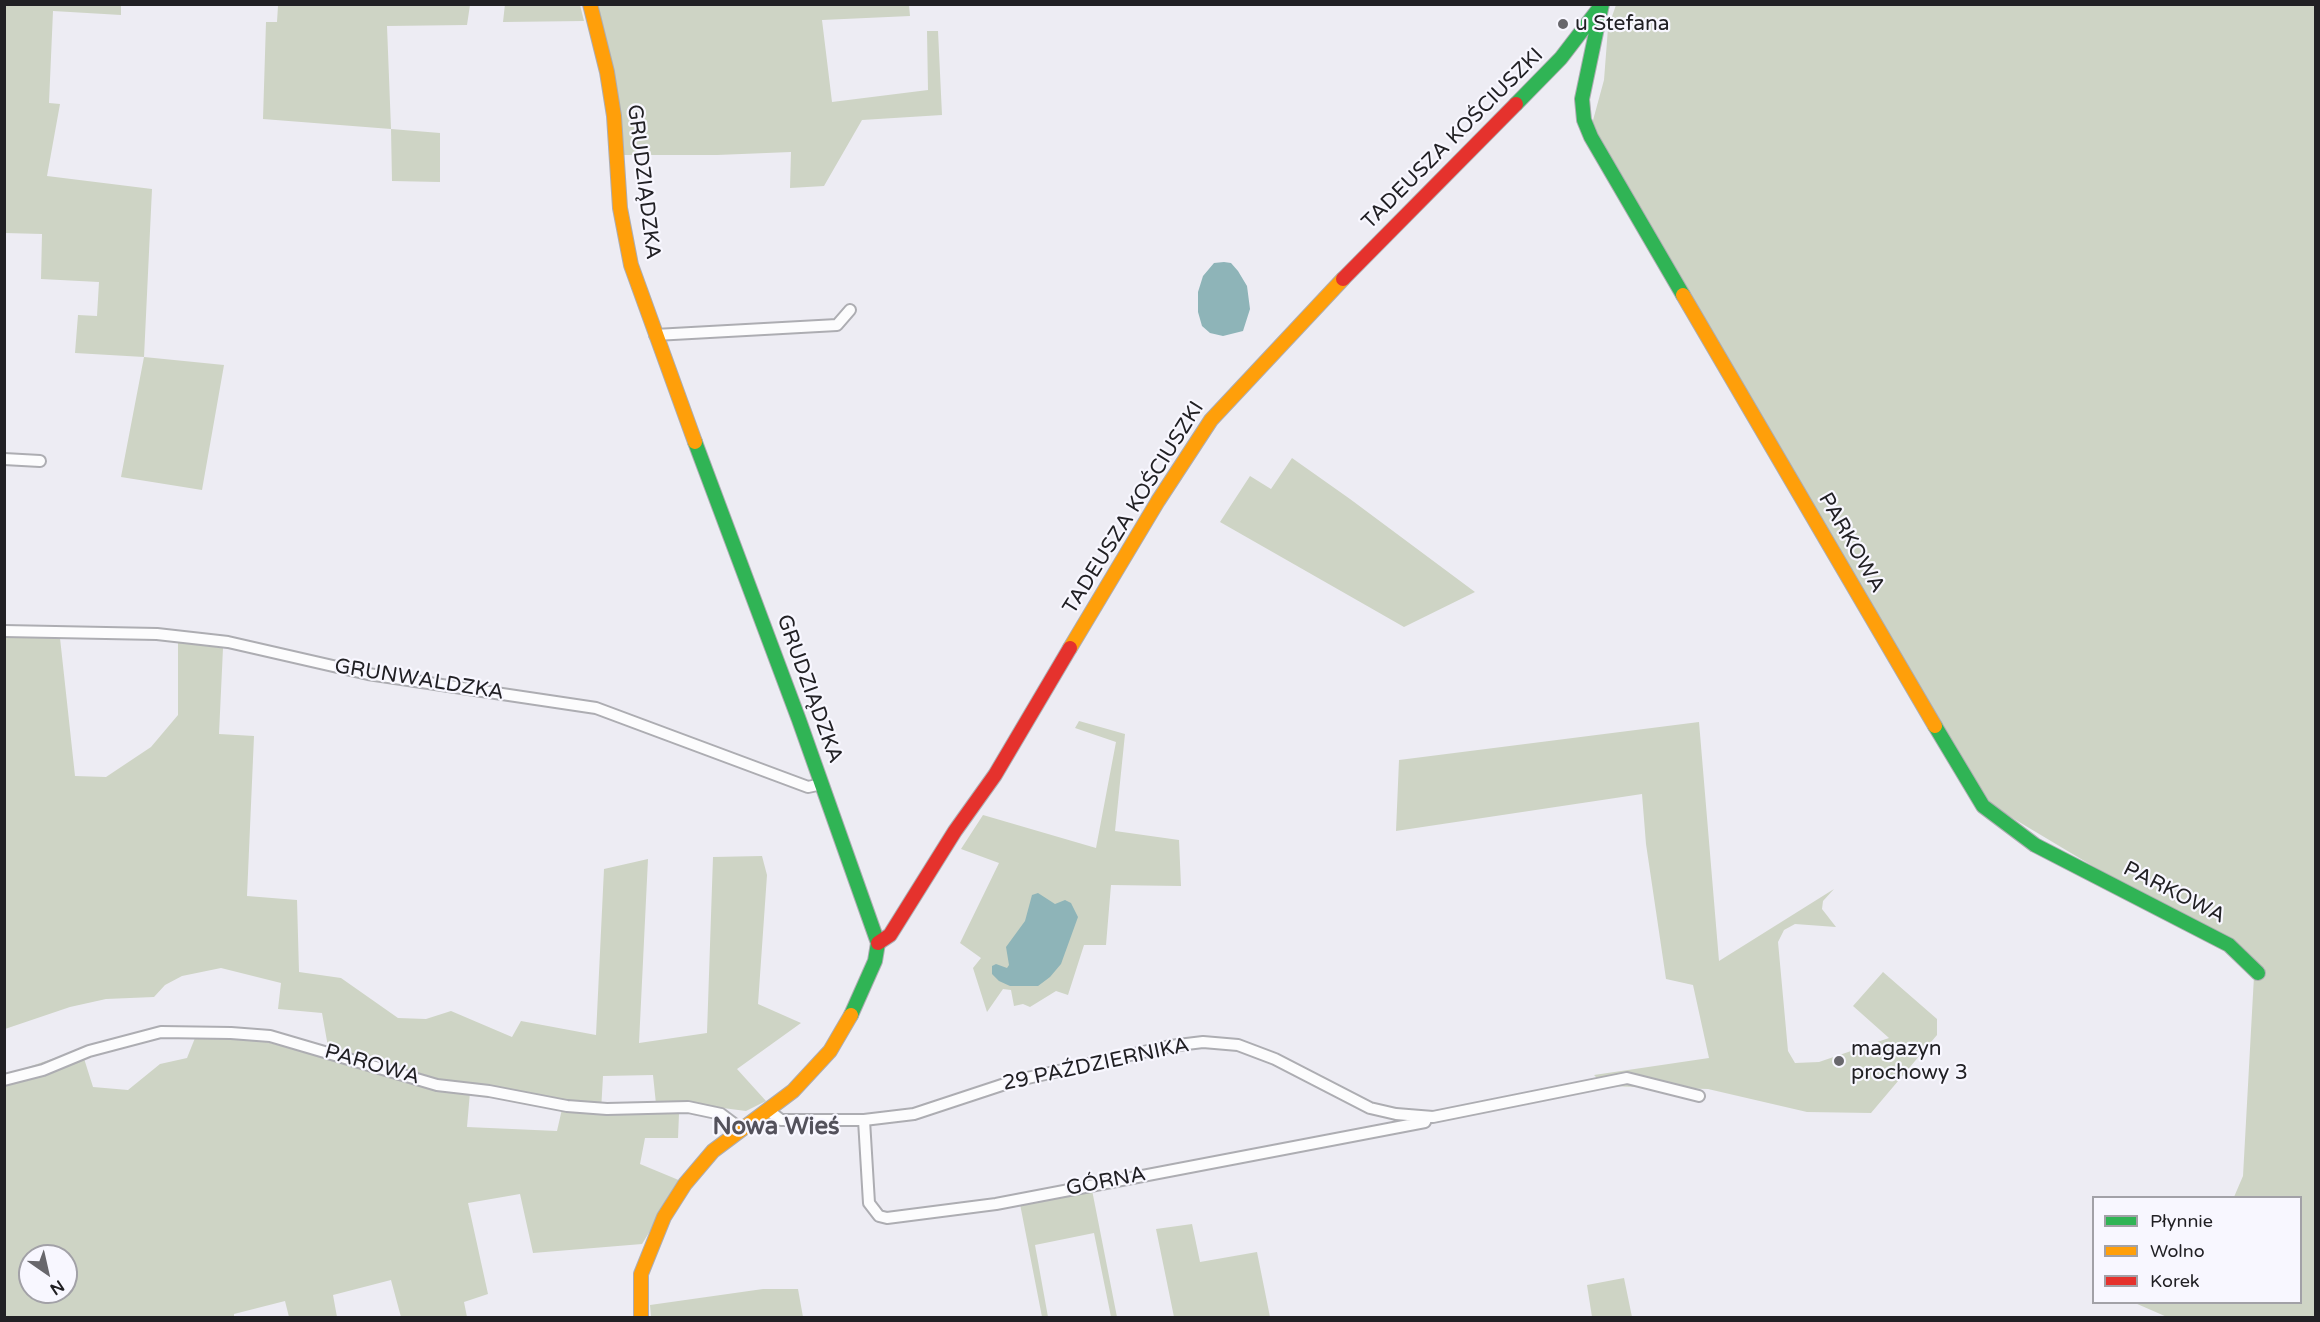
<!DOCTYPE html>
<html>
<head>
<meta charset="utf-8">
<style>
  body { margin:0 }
  #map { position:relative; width:2320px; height:1322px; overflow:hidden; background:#edecf3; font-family:"Varela Round",sans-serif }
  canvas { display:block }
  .frame { position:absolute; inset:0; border:6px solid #212024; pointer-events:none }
  .legend { position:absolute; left:2092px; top:1196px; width:210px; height:108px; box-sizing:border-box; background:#f8f7ff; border:2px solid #a2a1a7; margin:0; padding:8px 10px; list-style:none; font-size:18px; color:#212024 }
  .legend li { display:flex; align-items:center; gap:12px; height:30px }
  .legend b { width:30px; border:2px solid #a2a1a7 }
  .north { position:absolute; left:18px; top:1244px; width:60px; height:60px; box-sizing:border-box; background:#f8f7ff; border:2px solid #a2a1a7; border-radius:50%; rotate:146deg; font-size:16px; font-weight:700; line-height:24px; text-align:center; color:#212024 }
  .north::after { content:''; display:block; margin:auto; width:21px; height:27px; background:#68676c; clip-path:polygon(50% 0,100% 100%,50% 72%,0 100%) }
</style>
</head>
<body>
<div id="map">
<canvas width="2320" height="1322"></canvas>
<div class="frame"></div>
<ul class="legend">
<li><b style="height:8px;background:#30b455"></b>Płynnie</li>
<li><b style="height:8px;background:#ff9f0a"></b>Wolno</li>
<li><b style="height:8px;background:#e5322d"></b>Korek</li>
</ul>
<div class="north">N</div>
</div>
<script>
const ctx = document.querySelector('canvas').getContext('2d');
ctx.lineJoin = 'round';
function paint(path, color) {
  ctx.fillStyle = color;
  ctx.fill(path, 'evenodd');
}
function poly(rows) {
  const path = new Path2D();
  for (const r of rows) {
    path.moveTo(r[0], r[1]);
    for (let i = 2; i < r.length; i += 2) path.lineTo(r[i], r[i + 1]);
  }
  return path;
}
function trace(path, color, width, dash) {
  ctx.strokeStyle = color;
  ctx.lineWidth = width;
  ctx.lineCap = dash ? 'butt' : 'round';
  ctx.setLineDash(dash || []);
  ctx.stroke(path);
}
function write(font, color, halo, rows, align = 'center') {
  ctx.font = font + ' "Varela Round",sans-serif';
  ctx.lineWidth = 4.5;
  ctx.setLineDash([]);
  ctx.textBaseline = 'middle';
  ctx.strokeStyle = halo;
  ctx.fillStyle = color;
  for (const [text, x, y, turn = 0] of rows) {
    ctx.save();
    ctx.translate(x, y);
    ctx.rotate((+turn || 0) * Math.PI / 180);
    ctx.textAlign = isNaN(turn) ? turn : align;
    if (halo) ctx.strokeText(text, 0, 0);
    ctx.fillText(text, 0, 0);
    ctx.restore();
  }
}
const green = poly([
  [5,4,121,5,121,15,53,11,49,103,60,104,47,176,152,189,144,357,224,365,202,490,121,477,144,357,75,353,78,315,97,316,99,282,41,279,42,234,5,233],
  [505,4,580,5,584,21,503,22],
  [257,5,470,5,467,25,387,26,391,129,440,133,440,182,392,181,391,129,263,119,266,22,277,22,278,6],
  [598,5,909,5,910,16,822,20,832,102,928,90,927,31,938,31,942,115,862,120,824,186,790,188,791,152,717,155,624,155,613,69],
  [1616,5,2315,5,2315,1317,2167,1317,2135,1303,2300,1302,2300,1198,2234,1197,2243,1176,2254,976,2265,969,1989,804,1597,142,1592,124,1604,80,1608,28],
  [1292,458,1350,499,1475,592,1404,627,1220,522,1250,476,1271,489],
  [4,635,60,638,75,776,106,777,151,747,178,715,178,642,223,648,219,734,254,736,247,896,297,900,299,972,341,978,398,1018,426,1019,451,1011,512,1037,521,1021,596,1035,604,869,648,859,639,1043,707,1033,713,857,762,856,767,875,758,1004,801,1023,737,1069,766,1101,746,1111,692,1104,656,1104,653,1075,603,1076,601,1111,679,1114,678,1138,645,1138,640,1164,681,1181,642,1244,533,1253,520,1194,468,1203,488,1294,464,1302,467,1317,401,1317,391,1280,333,1295,337,1317,289,1317,285,1301,234,1314,234,1317,5,1317,5,1075,81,1049,93,1087,128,1090,160,1064,187,1058,195,1038,258,1040,330,1058,322,1013,278,1009,281,983,221,968,182,976,165,985,154,997,106,999,70,1007,5,1029],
  [470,1092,562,1109,557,1131,467,1127],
  [30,1256,66,1256,66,1292,30,1292],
  [1079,721,1125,734,1115,831,1179,840,1181,886,1111,885,1106,945,1084,945,1068,995,1056,991,1030,1007,1023,1004,1014,1006,1011,990,1003,989,987,1012,973,968,981,958,960,943,999,863,961,849,983,815,1096,848,1116,742,1075,728],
  [1699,722,1719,961,1834,889,1823,901,1822,909,1836,927,1795,924,1784,930,1778,942,1788,1051,1795,1063,1819,1062,1889,1038,1853,1006,1883,972,1937,1019,1937,1035,1871,1113,1807,1112,1708,1089,1605,1086,1594,1075,1709,1058,1693,985,1666,979,1646,844,1642,794,1396,831,1399,760],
  [1092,1190,1117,1317,1111,1317,1094,1233,1035,1245,1048,1317,1042,1317,1020,1204],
  [1192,1224,1200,1262,1257,1252,1270,1317,1174,1317,1156,1229],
  [1624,1278,1632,1317,1592,1317,1587,1285],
  [763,1289,798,1289,803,1317,810,1317,651,1317,650,1305]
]);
const water = poly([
  [1224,262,1231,263,1238,271,1247,286,1250,309,1243,331,1223,336,1210,333,1202,326,1198,312,1198,292,1203,276,1214,263],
  [1038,893,1055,904,1065,900,1071,903,1078,917,1061,964,1050,977,1038,986,1010,986,999,981,992,974,992,966,996,964,1007,968,1009,965,1006,947,1025,921,1032,895]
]);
const street = poly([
  [655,335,837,325,850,310],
  [4,459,40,461],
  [4,631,157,634,228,642,368,674,596,708,808,787,822,784],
  [4,1080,43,1070,89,1051,161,1032,231,1033,270,1036,437,1085,489,1091,567,1106,607,1109,688,1107,721,1114,741,1129],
  [768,1110,781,1120,864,1120,914,1114,1014,1081,1170,1046,1203,1042,1238,1045,1275,1059,1370,1108,1396,1114,1433,1117,1627,1078,1699,1096],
  [864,1120,869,1203,879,1216,887,1218,996,1204,1425,1122,1427,1117]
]);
const fast = poly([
  [1602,4,1582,99,1584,120,1591,137,1683,295],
  [1516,104,1561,58,1597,11],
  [695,442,799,720,878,943,875,961,851,1015],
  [1935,726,1983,806,2035,845,2229,945,2258,973]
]);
const slow = poly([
  [590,4,607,72,614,116,620,208,631,265,695,442],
  [1683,295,1935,726],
  [1070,648,1158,501,1211,420,1343,279],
  [641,1318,641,1274,664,1217,685,1184,713,1151,793,1091,830,1051,851,1015]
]);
const jam = poly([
  [1343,279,1516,104],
  [878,943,890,935,955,831,995,775,1070,648]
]);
const markers = [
  [1563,24,6,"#68676c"],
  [1839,1061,6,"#68676c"]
];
const poiNames = [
  ["u Stefana",1575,24],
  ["magazyn",1851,1049],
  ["prochowy 3",1851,1073]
];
const streetNames = [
  ["TADEUSZA KOŚCIUSZKI",1453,139,-45],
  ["GRUDZIĄDZKA",643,182,83],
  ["TADEUSZA KOŚCIUSZKI",1134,508,-58],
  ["PARKOWA",1851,543,60],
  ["GRUNWALDZKA",419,680,9],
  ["GRUDZIĄDZKA",809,689,70],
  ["PARKOWA",2174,893,27],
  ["PAROWA",372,1065,16],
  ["29 PAŹDZIERNIKA",1096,1065,-12],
  ["GÓRNA",1106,1182,-11]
];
const quarterNames = [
  ["Nowa Wieś",776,1128]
];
paint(green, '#ced4c5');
paint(water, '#8eb4b8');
trace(street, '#adadb2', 14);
trace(fast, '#adadb2', 16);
trace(slow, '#adadb2', 16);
trace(jam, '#adadb2', 16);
trace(street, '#fcfcfd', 10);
trace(fast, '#30b455', 14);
trace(slow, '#ff9f0a', 14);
trace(jam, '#e5322d', 14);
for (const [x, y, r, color] of markers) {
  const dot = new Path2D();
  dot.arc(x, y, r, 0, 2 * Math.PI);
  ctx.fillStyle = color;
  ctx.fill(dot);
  trace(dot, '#f8f7ff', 2);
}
write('21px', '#212024', '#f8f7ff', poiNames, 'left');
write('21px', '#212024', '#f8f7ff', streetNames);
write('bold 24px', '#54525c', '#f8f7ff', quarterNames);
</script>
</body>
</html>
